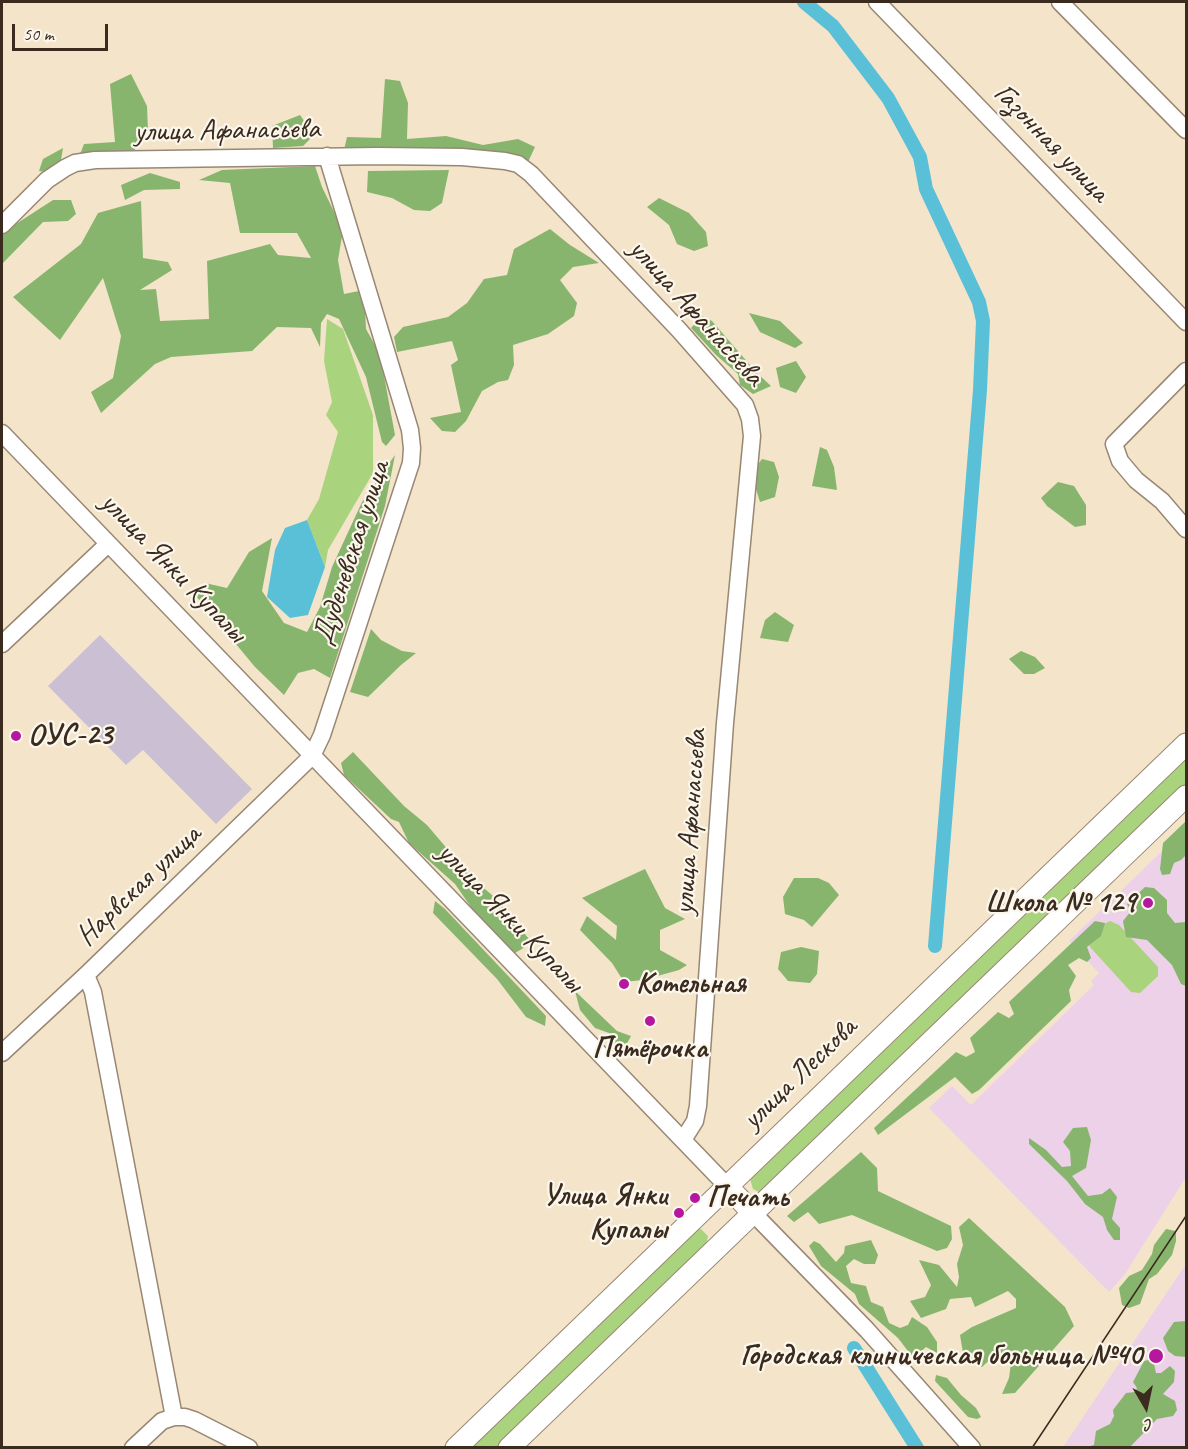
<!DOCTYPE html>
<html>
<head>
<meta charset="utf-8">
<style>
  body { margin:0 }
  #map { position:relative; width:1188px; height:1449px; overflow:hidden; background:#f4e4ca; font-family:Caveat,sans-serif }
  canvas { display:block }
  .frame { position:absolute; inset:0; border:3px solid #3b2a1e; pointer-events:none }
  .north { position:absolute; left:1116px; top:1377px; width:60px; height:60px; -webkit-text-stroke:4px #fbf7ec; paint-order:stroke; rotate:171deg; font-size:16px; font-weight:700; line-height:24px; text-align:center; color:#3b2a1e }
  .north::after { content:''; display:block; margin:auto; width:21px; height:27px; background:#3b2a1e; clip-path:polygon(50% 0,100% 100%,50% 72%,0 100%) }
  .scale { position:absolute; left:12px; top:24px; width:96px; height:27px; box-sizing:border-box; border:3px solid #3b2a1e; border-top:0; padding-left:8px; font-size:18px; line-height:21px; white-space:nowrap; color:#3b2a1e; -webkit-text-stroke:4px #fbf7ec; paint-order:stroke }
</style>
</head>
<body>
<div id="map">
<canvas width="1188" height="1449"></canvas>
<div class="frame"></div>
<div class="north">С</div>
<div class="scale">50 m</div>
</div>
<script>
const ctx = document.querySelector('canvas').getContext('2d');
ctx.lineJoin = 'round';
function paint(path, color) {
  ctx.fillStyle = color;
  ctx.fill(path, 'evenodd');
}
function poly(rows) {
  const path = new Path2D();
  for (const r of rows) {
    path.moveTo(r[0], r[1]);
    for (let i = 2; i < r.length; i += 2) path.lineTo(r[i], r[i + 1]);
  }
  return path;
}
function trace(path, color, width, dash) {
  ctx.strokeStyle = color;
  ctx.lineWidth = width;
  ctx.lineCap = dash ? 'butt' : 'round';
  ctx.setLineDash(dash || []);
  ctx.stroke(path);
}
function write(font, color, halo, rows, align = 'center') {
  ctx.font = font + ' Caveat,sans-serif';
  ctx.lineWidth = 4.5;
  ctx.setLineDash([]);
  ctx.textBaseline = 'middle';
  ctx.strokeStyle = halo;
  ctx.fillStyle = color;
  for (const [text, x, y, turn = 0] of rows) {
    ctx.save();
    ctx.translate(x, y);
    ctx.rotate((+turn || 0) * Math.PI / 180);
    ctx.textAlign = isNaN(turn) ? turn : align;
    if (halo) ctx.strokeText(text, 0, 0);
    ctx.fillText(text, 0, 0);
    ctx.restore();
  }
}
const built = poly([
  [1186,828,1186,1177,1125,1274,1109,1292,929,1108,952,1086,971,1105,1094,985,1091,981,1099,973,1069,941],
  [1186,1264,1186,1447,1063,1447]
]);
const industrial = poly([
  [100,635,252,789,216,824,143,750,126,765,48,686]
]);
const green = poly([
  [327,319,343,329,373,415,373,473,328,550,325,567,307,520,319,499,338,432,326,415,332,402,324,361],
  [1186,756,1186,787,761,1193,753,1189,750,1179],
  [1110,921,1119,925,1158,967,1158,976,1140,993,1131,992,1090,947,1089,943,1104,924],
  [696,1229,701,1229,708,1236,706,1246,497,1447,465,1448]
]);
const forest = poly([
  [131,74,147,106,148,131,131,155,79,157,84,144,115,142,110,84],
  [385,79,400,81,408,103,407,139,446,136,483,145,518,139,535,147,528,162,344,150,347,137,381,138],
  [300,115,314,135,303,146,273,148,272,126],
  [63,148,61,160,52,173,39,171,43,159],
  [315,166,322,187,343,230,338,260,344,294,364,290,366,329,380,354,395,435,386,446,382,442,366,377,339,319,327,314,321,323,320,347,311,328,277,327,252,351,171,357,155,364,101,413,91,392,113,378,121,336,103,278,60,340,13,297,81,244,98,213,141,201,143,258,168,262,172,270,140,290,156,289,160,321,209,319,207,261,270,244,278,255,311,258,297,233,240,233,230,183,199,180,222,170],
  [449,170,442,203,430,211,414,210,392,198,367,192,368,171],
  [150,173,180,182,180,189,144,190,125,200,121,185],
  [659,198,689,213,706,232,708,246,694,251,677,244,669,225,647,207],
  [53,200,71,200,76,214,68,221,43,222,2,264,2,233],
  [550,229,570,245,599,263,573,267,560,280,577,303,574,316,548,334,513,345,514,365,508,380,498,382,482,391,466,421,455,432,442,431,430,418,461,412,451,365,458,360,452,341,397,352,394,337,403,327,448,317,467,303,484,279,507,275,514,249],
  [749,313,780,321,803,343,795,348,760,332],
  [702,316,712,321,756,372,771,386,753,394,740,385,738,374,716,355,691,328],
  [796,361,806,377,796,393,780,387,776,368],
  [820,447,827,450,834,467,837,490,812,486],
  [395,455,385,506,330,678,314,669,298,673,284,695,255,667,196,596,205,583,227,588,249,552,272,538,262,591,284,623,307,632,320,607,332,567,362,502],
  [762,459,774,462,779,477,775,497,760,502,755,486,755,468],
  [1058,482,1074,486,1086,505,1086,525,1075,527,1047,506,1041,498],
  [775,612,794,625,788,642,760,638,765,620],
  [371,629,381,640,402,651,416,653,401,665,368,697,350,692],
  [1021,651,1035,657,1045,668,1034,674,1024,674,1009,659],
  [353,752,404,806,427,825,472,878,499,901,532,943,515,953,487,930,455,884,409,843,399,822,391,819,344,775,341,763],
  [1186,821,1186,855,1181,860,1174,863,1170,874,1162,875,1160,869,1163,843],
  [645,869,665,908,685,919,660,930,660,950,687,965,679,970,643,980,624,982,612,963,580,930,587,916,616,940,617,926,582,898],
  [794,878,818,878,829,883,839,895,812,927,804,920,785,914,783,897],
  [1145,887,1154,888,1167,900,1167,913,1175,923,1186,922,1186,986,1181,984,1172,965,1147,940,1126,937,1123,921,1131,911,1127,904],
  [435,901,445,909,546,1016,545,1026,526,1017,497,979,433,913],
  [1095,921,1105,923,1101,936,1087,947,1091,958,1087,962,1079,958,1068,965,1076,976,1069,990,1071,1001,979,1090,972,1094,955,1077,878,1135,874,1128,956,1052,966,1057,975,1052,970,1038,998,1012,1009,1018,1014,1014,1009,1002],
  [801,947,819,951,817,974,810,983,788,981,778,969,781,952],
  [575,991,617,1031,631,1036,624,1049,612,1051,609,1033,595,1028,580,1010],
  [1087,1127,1091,1140,1086,1168,1072,1176,1088,1196,1102,1194,1110,1188,1117,1197,1112,1219,1120,1228,1120,1240,1114,1240,1107,1230,1103,1217,1085,1204,1067,1181,1029,1144,1029,1138,1046,1150,1062,1167,1071,1166,1070,1151,1063,1142,1073,1128],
  [861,1152,877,1168,878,1191,951,1226,952,1239,947,1248,937,1251,852,1215,819,1224,808,1212,794,1222,787,1216],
  [969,1218,1065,1307,1074,1326,1015,1393,1002,1394,1009,1378,1011,1363,997,1353,982,1367,964,1359,960,1335,972,1327,1016,1308,1016,1299,1008,1291,975,1307,971,1297,950,1299,946,1309,921,1318,910,1301,925,1297,931,1285,919,1260,939,1265,957,1287,959,1277,957,1264,963,1245,959,1227],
  [1166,1229,1176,1231,1176,1241,1172,1255,1157,1274,1149,1279,1140,1304,1129,1308,1122,1305,1119,1288,1129,1276,1142,1270,1152,1254,1154,1245],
  [871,1240,878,1255,875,1264,864,1264,854,1259,846,1266,851,1283,866,1286,871,1302,883,1307,889,1323,900,1328,908,1325,912,1317,927,1327,937,1342,937,1353,926,1347,916,1356,911,1355,898,1338,859,1304,855,1294,821,1266,809,1246,814,1241,820,1244,836,1262,844,1253,845,1246],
  [1186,1321,1186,1357,1175,1356,1168,1351,1163,1338,1174,1322],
  [1153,1359,1156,1373,1161,1373,1170,1366,1175,1371,1174,1382,1163,1394,1175,1401,1177,1410,1173,1416,1157,1419,1130,1447,1087,1447,1094,1445,1096,1431,1110,1424,1114,1416,1113,1410,1126,1393,1135,1392,1137,1388,1133,1382,1144,1361],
  [936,1375,947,1378,961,1395,976,1408,981,1417,977,1419,968,1417,935,1381]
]);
const water = poly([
  [307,520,325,567,308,615,290,618,267,597,275,550,285,528]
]);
const canal = poly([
  [804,2,833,26,888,98,920,157,926,189,979,302,983,321,980,390,935,946],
  [854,1348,917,1448]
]);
const minor = poly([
  [877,2,1186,322],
  [1060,2,1186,130],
  [2,225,47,180,65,168,75,163,95,160,378,156,462,157,505,161,518,164,531,174,679,330,745,405,750,419,752,436,725,723,698,1106,695,1121,683,1140],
  [1186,371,1114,444,1120,461,1136,480,1162,501,1186,529],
  [2,433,727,1186],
  [2,644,108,544],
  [86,975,93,992,174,1417],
  [2,1053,86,975,312,756,322,735,411,463,412,448,410,430,327,156],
  [753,1213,867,1330,972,1448],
  [133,1448,162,1421,174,1417,185,1417,194,1420,249,1448]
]);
const major = poly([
  [727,1186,753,1213],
  [456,1448,1186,744],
  [509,1448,1186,796]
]);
const tram = poly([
  [1032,1448,1186,1216]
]);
const markers = [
  [16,736,6,"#b5179e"],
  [1148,903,6,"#b5179e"],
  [624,984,6,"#b5179e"],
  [650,1021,6,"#b5179e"],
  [695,1198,6,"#b5179e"],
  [679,1213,6,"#b5179e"],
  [1156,1356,8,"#b5179e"]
];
const streetNames = [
  ["улица Афанасьева",227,131,-1],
  ["Газонная улица",1051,143,46],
  ["улица Афанасьева",696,313,48],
  ["Дуденевская улица",352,553,-72],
  ["улица Янки Купалы",173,568,46],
  ["улица Афанасьева",691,822,-86],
  ["Нарвская улица",139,886,-44],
  ["улица Янки Купалы",510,918,46],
  ["улица Лескова",800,1074,-44]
];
const poiNames = [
  ["ОУС-23",28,736],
  ["Школа № 129",1136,903,"right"],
  ["Котельная",636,984],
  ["Пятёрочка",650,1049,"center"],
  ["Улица Янки",667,1196,"right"],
  ["Купалы",667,1230,"right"],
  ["Печать",707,1198],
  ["Городская клиническая больница №40",1142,1356,"right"]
];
paint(built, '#ecd1e9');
paint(industrial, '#cbbfd4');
paint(green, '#aad37e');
paint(forest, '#87b56d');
paint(water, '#5ac0d8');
trace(canal, '#5ac0d8', 14);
trace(minor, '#988774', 19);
trace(major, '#988774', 23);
trace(minor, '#fff', 16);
trace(major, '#fff', 21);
trace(tram, '#3b2a1e', 1.5);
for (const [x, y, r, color] of markers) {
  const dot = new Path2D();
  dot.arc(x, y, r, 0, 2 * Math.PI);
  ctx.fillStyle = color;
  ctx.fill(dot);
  trace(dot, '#fbf7ec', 2);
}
write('30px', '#3b2a1e', '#fbf7ec', streetNames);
write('bold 30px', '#3b2a1e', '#fbf7ec', poiNames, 'left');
</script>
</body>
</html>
